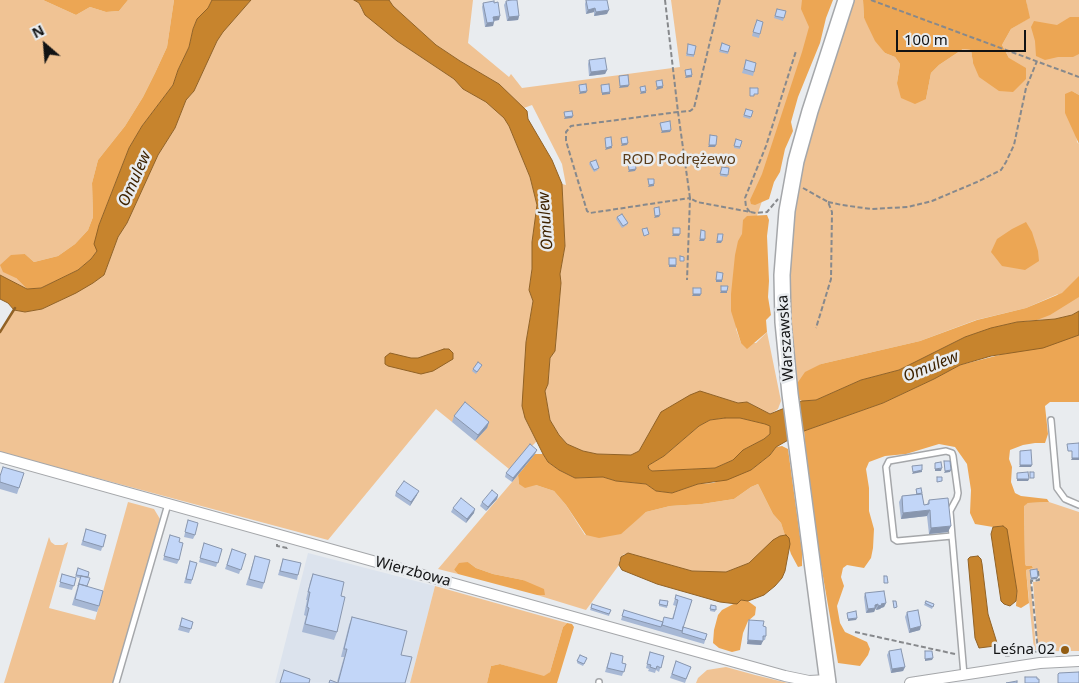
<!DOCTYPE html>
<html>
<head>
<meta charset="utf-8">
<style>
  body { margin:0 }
  #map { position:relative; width:1079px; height:683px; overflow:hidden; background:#e9ecef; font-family:"Noto Sans",sans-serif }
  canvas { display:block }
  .north { position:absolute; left:20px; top:20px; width:50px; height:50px; -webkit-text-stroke:4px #e9ecef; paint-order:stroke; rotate:333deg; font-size:14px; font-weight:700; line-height:20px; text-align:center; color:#121314 }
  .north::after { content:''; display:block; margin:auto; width:18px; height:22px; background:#121314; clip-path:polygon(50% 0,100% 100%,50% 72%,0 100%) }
  .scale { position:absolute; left:896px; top:30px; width:130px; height:22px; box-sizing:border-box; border:2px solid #121314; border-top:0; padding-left:6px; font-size:15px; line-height:18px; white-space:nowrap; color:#121314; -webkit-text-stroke:4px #e9ecef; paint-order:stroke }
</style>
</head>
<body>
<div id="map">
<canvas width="1079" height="683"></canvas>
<div class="north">N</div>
<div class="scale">100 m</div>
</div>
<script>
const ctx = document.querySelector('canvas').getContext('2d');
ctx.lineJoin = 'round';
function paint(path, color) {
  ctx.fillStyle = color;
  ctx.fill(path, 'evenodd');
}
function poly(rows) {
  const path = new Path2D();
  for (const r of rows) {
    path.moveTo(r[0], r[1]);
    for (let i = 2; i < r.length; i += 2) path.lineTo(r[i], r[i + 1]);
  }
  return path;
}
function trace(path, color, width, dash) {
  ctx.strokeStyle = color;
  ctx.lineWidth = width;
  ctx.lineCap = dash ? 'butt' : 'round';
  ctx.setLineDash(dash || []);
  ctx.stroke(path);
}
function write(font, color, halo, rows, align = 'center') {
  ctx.font = font + ' "Noto Sans",sans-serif';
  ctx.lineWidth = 5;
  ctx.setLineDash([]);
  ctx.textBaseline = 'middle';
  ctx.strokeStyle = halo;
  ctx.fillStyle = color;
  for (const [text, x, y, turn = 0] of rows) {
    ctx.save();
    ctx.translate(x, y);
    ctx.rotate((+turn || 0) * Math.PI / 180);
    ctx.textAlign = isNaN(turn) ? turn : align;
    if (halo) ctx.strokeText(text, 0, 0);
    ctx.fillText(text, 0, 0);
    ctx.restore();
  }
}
const built = poly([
  [308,553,435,586,410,683,275,683]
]);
const green = poly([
  [0,0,43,0,76,15,90,7,106,12,119,11,128,0,174,0,167,47,155,73,143,97,125,126,98,160,92,183,93,217,88,230,75,244,58,256,34,262,25,254,16,278,27,289,0,275],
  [251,0,354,0,359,3,361,9,372,20,389,32,397,41,454,79,463,89,486,102,505,118,509,126,530,177,537,205,532,242,532,269,529,290,533,301,526,342,525,418,537,441,509,469,475,441,487,428,463,408,452,422,436,409,328,540,0,452,0,332,8,318,14,310,25,312,42,309,55,303,93,283,104,275,118,237,127,223,158,155,175,128,186,100,194,91,217,41,223,32],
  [389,0,473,0,468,43,509,77,511,74,522,88,680,67,671,0,829,0,745,252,736,329,741,343,756,343,767,332,781,401,778,409,770,414,748,402,738,403,710,394,669,407,652,428,639,451,632,455,597,454,583,451,567,444,559,435,550,420,545,391,548,384,550,358,555,350,561,283,560,274,565,246,562,184,566,185,562,164,532,105,524,108,522,108,499,84,460,61,436,45,393,6],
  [855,0,863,0,864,18,885,53,895,57,900,64,897,83,926,99,931,73,939,65,963,49,971,50,973,63,1009,58,1002,45,1011,29,1029,18,1026,0,1079,0,1079,95,1072,91,1077,142,1079,144,1079,311,1072,315,1055,319,1037,320,1058,294,1026,308,976,320,920,341,821,364,796,385,790,322,790,286,791,240,795,204,803,161,814,117,852,3],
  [518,475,519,484,536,485,554,491,566,505,585,535,633,522,646,512,670,506,702,504,734,499,751,487,758,484,773,514,781,523,785,535,780,536,749,563,726,572,692,571,631,554,624,554,619,561,619,565,586,610,537,595,545,595,523,580,493,574,476,568,468,562,454,570,458,574,438,569],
  [128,502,154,509,160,519,115,683,4,683,49,537,51,542,55,545,63,545,68,542,49,608,95,620],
  [1049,502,1079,512,1079,651,1069,651,1069,646,1060,647,1060,651,1041,652,1040,649,1038,649,1033,582,1040,581,1039,571,1030,572,1036,650,1034,650,1026,570,1033,568,1032,566,1026,566,1025,563,1024,505,1028,503],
  [435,586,567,623,563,627,550,672,544,677,500,664,491,666,487,683,410,683],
  [726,667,755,675,788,683,696,683,698,678,707,670]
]);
const forest = poly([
  [43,0,128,0,119,11,106,12,90,7,76,15],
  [174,0,212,0,208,8,197,19,193,29,189,47,178,70,173,85,142,126,129,148,99,225,97,251,91,259,78,270,41,288,27,289,16,278,3,272,0,265,11,255,25,254,34,262,58,256,75,244,88,230,93,217,92,183,98,160,125,126,143,97,155,73,167,47],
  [802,0,833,0,826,18,820,43,798,97,791,122,793,131,785,149,780,172,774,182,769,199,755,205,751,204,750,200,762,174,802,52,809,27,801,9],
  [863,0,1026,0,1030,18,1011,29,1002,45,1009,58,1026,68,1026,79,1013,92,999,91,979,77,973,63,971,50,963,49,939,65,931,73,926,99,915,104,901,98,897,83,900,64,895,57,885,53,875,41,864,18],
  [1070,17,1079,17,1079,54,1073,57,1058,57,1045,60,1036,56,1035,41,1031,27,1034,21,1057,25],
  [1072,91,1079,95,1079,144,1065,113,1065,94],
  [767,215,769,220,767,236,769,281,768,297,771,315,766,320,767,332,747,349,741,343,731,311,731,294,735,255,738,241,742,234,743,220,747,216],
  [1026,222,1032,232,1038,251,1039,261,1025,270,1002,266,991,252,997,239,1012,229],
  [1079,276,1079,297,1050,315,1037,320,1017,322,992,328,965,337,899,370,861,380,816,400,802,401,797,399,796,385,805,372,821,364,920,341,977,320,1026,308,1062,293],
  [1079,335,1079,402,1050,402,1045,406,1048,434,1045,443,1035,443,1023,445,1010,450,1009,459,1012,467,1011,482,1015,493,1021,496,1047,499,1049,502,1028,503,1024,506,1025,563,1026,566,1032,566,1033,568,1026,570,1029,603,1021,608,1016,606,1017,591,1003,526,993,527,975,524,970,513,971,490,967,464,955,447,939,444,906,454,885,456,869,462,866,469,869,488,869,511,874,529,873,548,871,558,864,568,847,565,843,568,841,577,844,586,837,606,840,623,845,632,867,642,870,649,868,655,860,666,838,663,811,507,804,431,883,403,934,379,960,365],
  [725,418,740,418,766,424,770,426,770,434,764,439,743,450,733,460,715,468,652,471,649,469,648,466,649,465,664,456,699,426,710,420],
  [782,446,788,449,802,551,802,566,798,567,791,554,781,523,773,514,758,484,751,487,734,499,702,504,670,506,646,512,621,534,599,538,586,535,566,505,554,491,536,485,525,488,519,484,518,475,535,454,543,454,548,462,559,470,575,478,603,477,616,481,646,484,656,491,672,493,698,484,713,483,751,470,770,455,776,447],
  [468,562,476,568,493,574,523,580,544,589,545,595,537,595,458,574,454,570,459,563],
  [741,600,748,601,756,607,755,615,748,621,743,633,740,650,732,652,719,648,713,643,714,630,718,615,722,610],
  [567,623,572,624,574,627,557,683,487,683,491,666,500,664,544,676,550,672,563,627]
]);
const water = poly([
  [212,0,251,0,223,32,217,41,194,91,186,100,175,128,158,155,127,223,118,237,104,275,93,283,76,293,42,309,25,312,14,310,8,303,0,299,0,275,27,289,41,288,78,270,91,259,97,251,94,244,99,225,129,148,142,126,173,85,178,70,189,47,193,29,197,19,208,8,212,0],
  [354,0,389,0,393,6,436,45,460,61,499,84,527,111,528,119,552,160,562,184,565,246,560,274,561,283,555,351,550,358,548,384,545,391,550,420,559,435,567,444,583,451,597,454,631,455,639,451,661,412,690,395,700,391,738,403,747,402,770,414,802,401,816,400,861,380,899,370,965,337,991,328,1017,322,1055,319,1072,315,1079,311,1079,335,1043,348,991,356,960,365,934,379,883,403,804,431,776,447,770,455,751,470,727,480,698,484,672,493,656,491,646,484,616,481,603,477,575,478,559,470,548,462,543,454,525,418,522,406,526,342,533,301,529,290,532,269,532,242,537,205,530,177,509,126,504,118,486,102,463,89,454,79,397,41,365,15,359,3,354,0],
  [725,418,740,418,765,424,770,426,770,434,764,439,743,450,733,460,715,468,652,471,649,469,648,466,649,465,664,456,699,426,710,420,725,418],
  [444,349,449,349,453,353,453,359,433,371,421,374,388,366,385,364,385,357,390,353,411,358,418,358,444,349],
  [1003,526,1007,529,1017,591,1016,601,1010,606,1004,604,1001,601,991,534,993,527,1003,526],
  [786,535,789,538,790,544,785,571,782,578,775,586,764,595,748,601,741,600,737,604,720,602,657,584,622,570,619,565,621,557,628,553,692,571,726,572,749,563,773,540,780,536,786,535],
  [978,556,981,559,982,564,988,614,997,643,995,646,979,648,975,638,968,559,970,557,978,556]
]);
const stream = poly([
  [0,332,15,308]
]);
const path = poly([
  [665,0,678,112,571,126,566,132,566,141,587,211,590,213,690,198,687,280],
  [720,0,694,108,690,111,678,112,690,198,697,202,756,213,767,212,778,199],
  [871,0,1079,77],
  [803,188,828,202,832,212,831,279,816,328],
  [828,202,842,205,871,209,908,207,932,201,977,182,1001,170,1006,162,1014,145,1026,88,1037,61],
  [750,212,746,207,745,198,766,146,796,51],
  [277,544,277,546,287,548,289,546],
  [855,632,955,654],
  [1038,651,1031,581,1039,580,1038,571],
  [1005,656,1040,651,1040,654,1042,654]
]);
const service = poly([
  [1051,420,1057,488,1065,499,1079,505],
  [952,536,897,541,894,539,886,467,889,461,946,451,952,453,953,456,958,493,957,498,950,511,952,536,953,547,964,675],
  [599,682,599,683],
  [116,683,168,504]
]);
const minor = poly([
  [0,457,785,676,809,681,828,680],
  [910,683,1040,663,1079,661]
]);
const primary = poly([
  [828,683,790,394,783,322,782,275,787,211,796,161,810,111,846,0]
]);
const wall = poly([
  [586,0,607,14,594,16,594,12,586,14,585,4],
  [506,1,519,16,518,20,507,21,504,5],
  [483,3,499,20,494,21,493,26,485,27,482,7],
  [777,9,786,11,783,21,774,18],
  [755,24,760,34,759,38,752,36],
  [722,43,730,46,728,54,719,52],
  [688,46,694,55,694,57,686,56],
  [589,60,607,70,605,74,589,76,588,64],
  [746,60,754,72,753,76,742,73],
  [746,109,753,111,750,119,743,117],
  [736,139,742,141,740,149,734,148],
  [590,162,598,170,594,172,589,164],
  [722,167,729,168,727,177,720,176],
  [617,217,628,223,627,225,622,228,616,219],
  [482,365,476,374,472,371,473,369],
  [454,416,489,422,487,428,475,441,452,422],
  [535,454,512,482,505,477,506,473],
  [24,473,17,494,0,489,0,476],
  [916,489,922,494,924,505,927,504,929,500,948,532,929,534,927,516,901,519,899,502,902,496,916,494],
  [396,492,417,495,410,506,395,496],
  [498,495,497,499,486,511,480,506,482,502],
  [453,508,474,513,466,523,451,512],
  [187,524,195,535,193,539,184,537],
  [86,529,106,535,101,551,81,545],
  [170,535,179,542,179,560,177,564,163,560],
  [204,543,222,549,216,567,199,562],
  [232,549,246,554,239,574,225,569],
  [255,556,264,583,262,589,246,585],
  [283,559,298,575,297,580,278,575],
  [190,561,192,580,191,584,184,583],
  [78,568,88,577,87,586,99,606,97,612,72,605,80,578,75,577],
  [62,574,76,578,72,590,59,587],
  [313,574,341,596,337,632,334,640,302,632,306,616,304,615,307,600,306,600,310,582],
  [865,593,886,603,884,607,881,608,880,609,876,610,876,608,875,609,874,612,866,613,864,597],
  [676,595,692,600,683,627,707,634,704,644,621,620,624,610,663,622,672,619,676,606,673,605],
  [668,601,667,608,659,606,659,602],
  [926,601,933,606,932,609,924,605],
  [592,604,611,610,609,616,590,610],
  [711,605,716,606,715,612,710,611],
  [907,612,920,630,909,633,905,617],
  [352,617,401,655,337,682,344,657,341,657,349,625],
  [182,618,193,622,189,633,178,630],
  [749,620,763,626,766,636,765,640,763,640,761,645,747,644,748,624],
  [889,651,905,667,903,671,891,673,887,655],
  [650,652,664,656,659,672,656,670,655,673,648,671,649,669,646,668],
  [611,653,622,663,626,664,622,676,605,672],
  [580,655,587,658,583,666,577,663],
  [676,661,691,667,685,683,670,678]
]);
const shadedWall = poly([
  [595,8,594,12,586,14,588,10],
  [609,10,607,14,594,16,596,12],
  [500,16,499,20,492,21,493,17],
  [519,16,518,20,507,21,509,17],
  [494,22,493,26,485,27,487,23],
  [607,70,605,74,589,76,591,72],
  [692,75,692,77,685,78,686,76],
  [629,85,628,87,619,88,620,86],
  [663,86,663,88,656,90,657,87],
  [587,91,586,93,579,94,580,92],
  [646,91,646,93,640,94,641,92],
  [610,92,610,94,602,95,602,93],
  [573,116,572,118,564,119,565,117],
  [671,130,670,132,661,133,662,131],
  [628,143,627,145,621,146,622,144],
  [709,145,716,145,715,147,708,147],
  [612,146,612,148,605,150,606,148],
  [636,169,635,171,628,172,629,170],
  [654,184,654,186,648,187,649,185],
  [660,215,659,217,654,218,655,216],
  [673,234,680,234,679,236,672,236],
  [700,239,705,239,704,241,699,241],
  [717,241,722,241,721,243,716,243],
  [669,265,676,265,676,267,669,267],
  [716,280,722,280,722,282,716,282],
  [721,291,727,291,727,293,720,293],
  [693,294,701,294,700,296,692,296],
  [489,422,487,428,475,441,478,435],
  [537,450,535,454,512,482,513,478],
  [1072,458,1079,458,1079,460,1071,460],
  [1020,465,1032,465,1031,467,1019,467],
  [942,468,941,471,935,471,935,469],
  [922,470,922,472,912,474,913,472],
  [951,470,950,472,944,473,945,471],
  [1017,479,1029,479,1028,481,1017,481],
  [419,491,417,495,410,506,411,502],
  [498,495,497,499,486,511,488,507],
  [475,509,474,513,466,523,467,519],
  [930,510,927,516,901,519,903,513],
  [951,526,948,532,929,534,931,528],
  [1038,577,1037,579,1030,580,1031,578],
  [886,603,884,607,881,608,880,609,876,610,878,606,881,604],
  [878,604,874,612,866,613,868,609,875,605],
  [857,618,856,620,848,621,848,619],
  [921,626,920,630,909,633,910,629],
  [748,640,763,641,761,645,747,644],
  [933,658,932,660,925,661,925,659],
  [905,667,903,671,891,673,892,669]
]);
const building = poly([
  [511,0,517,0,519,16,509,17,506,1,511,0],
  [586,0,607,0,609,10,596,12,595,8,588,10,586,0],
  [494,1,494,3,498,2,500,16,493,17,494,22,487,23,483,3,494,1],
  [777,9,786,11,784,18,775,16,777,9],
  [757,20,763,22,760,34,753,32,757,20],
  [722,43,730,46,728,52,720,50,722,43],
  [688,44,696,46,694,55,687,54,688,44],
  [605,58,607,70,591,72,589,60,605,58],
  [746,60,756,63,754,72,744,69,746,60],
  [691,69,692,75,686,76,685,70,691,69],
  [628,75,629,85,620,86,619,76,628,75],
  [662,80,663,86,657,87,656,81,662,80],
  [586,84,587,91,580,92,579,85,586,84],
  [609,84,610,92,602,93,601,85,609,84],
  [645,86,646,91,641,92,640,87,645,86],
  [750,88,758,88,758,94,754,94,754,96,750,96,750,88],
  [746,109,753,111,751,117,744,115,746,109],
  [572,111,573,116,565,117,564,112,572,111],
  [670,121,671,130,662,131,660,123,670,121],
  [710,135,717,136,716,145,709,145,710,135],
  [611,137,612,146,606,148,605,138,611,137],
  [627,137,628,143,622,144,621,138,627,137],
  [736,139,742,141,740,147,734,146,736,139],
  [596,160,599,168,594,170,590,162,596,160],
  [635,162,636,169,629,170,628,163,635,162],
  [722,167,729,168,728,175,720,174,722,167],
  [648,179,654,179,654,184,649,185,648,179],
  [659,207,660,215,655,216,654,208,659,207],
  [622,214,628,223,623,226,617,217,622,214],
  [647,228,649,234,644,236,642,229,647,228],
  [673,228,680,228,680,234,673,234,673,228],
  [701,230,705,231,705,239,700,239,701,230],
  [718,234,723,234,722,241,717,241,718,234],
  [680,256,684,257,684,261,680,261,680,256],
  [669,258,676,258,676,265,669,265,669,258],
  [717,272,723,273,722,280,716,280,717,272],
  [721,286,728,286,727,291,721,291,721,286],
  [693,288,701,288,701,294,693,294,693,288],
  [478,362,482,365,477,372,473,369,478,362],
  [465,402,489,422,478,435,454,416,465,402],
  [1079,443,1079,458,1072,458,1072,451,1068,451,1067,444,1079,443],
  [530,444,537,450,513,478,506,473,530,444],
  [1031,450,1032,465,1020,465,1020,451,1031,450],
  [944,461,950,461,951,470,945,471,944,461],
  [941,462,942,468,935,469,935,463,941,462],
  [922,465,922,470,913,472,912,466,922,465],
  [3,467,24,473,19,488,0,482,0,476,3,467],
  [1028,472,1029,479,1017,479,1017,473,1028,472],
  [1030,472,1034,472,1034,478,1030,478,1030,472],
  [937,477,942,477,942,481,937,482,937,477],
  [404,481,419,491,411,502,396,492,404,481],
  [921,488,922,493,917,494,916,489,921,488],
  [492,490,498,495,488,507,482,502,492,490],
  [922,494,924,505,929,504,929,500,948,498,951,526,931,528,930,510,903,513,902,496,922,494],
  [461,498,475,509,467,519,453,508,461,498],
  [188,520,198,523,195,535,185,532,188,520],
  [86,529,106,535,103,547,83,541,86,529],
  [170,535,180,538,179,542,183,543,179,560,164,556,170,535],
  [204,543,222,549,218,563,200,558,204,543],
  [232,549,246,554,241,570,227,565,232,549],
  [255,556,270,560,264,583,249,579,255,556],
  [283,559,301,563,298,575,280,571,283,559],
  [190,561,197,563,192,580,186,579,190,561],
  [78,568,89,572,88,577,76,575,78,568],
  [1037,569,1038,577,1031,578,1030,570,1037,569],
  [62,574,76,578,74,586,60,582,62,574],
  [313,574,344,582,341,596,345,597,337,632,305,624,309,608,307,607,310,592,308,592,313,574],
  [81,576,90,578,87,586,79,584,78,586,81,576],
  [884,576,887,576,888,583,884,583,884,576],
  [79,584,103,591,99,606,75,599,79,584],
  [884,591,886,603,881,604,882,605,878,606,878,604,875,605,875,608,868,609,865,593,884,591],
  [676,595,692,600,682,631,662,625,664,617,673,619,678,600,675,599,676,595],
  [660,600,668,601,667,606,659,604,660,600],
  [893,601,896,601,897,607,894,608,893,601],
  [926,601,934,604,933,607,925,603,926,601],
  [592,604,611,610,609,614,591,608,592,604],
  [711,605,716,606,716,610,710,609,711,605],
  [624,610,663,622,661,627,622,616,624,610],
  [918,610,921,626,910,629,907,612,918,610],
  [856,611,857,618,848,619,847,613,856,611],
  [352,617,407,631,401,655,412,657,405,683,329,683,330,680,338,683,347,649,344,649,352,617],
  [182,618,193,622,191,629,180,626,182,618],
  [749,620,764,621,763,626,766,627,766,636,763,636,763,641,748,640,749,620],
  [683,627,707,634,705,640,682,633,683,627],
  [901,649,905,667,892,669,889,651,901,649],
  [925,651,932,651,933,658,925,659,925,651],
  [650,652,664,656,661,668,657,666,656,669,650,667,651,665,647,664,650,652],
  [611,653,623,656,622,663,626,664,624,672,607,668,611,653],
  [580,655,587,658,584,664,577,661,580,655],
  [676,661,691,667,686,679,672,674,676,661],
  [284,670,310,679,309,683,280,683,284,670],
  [1079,672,1079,683,1058,683,1058,674,1059,673,1079,672],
  [1025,677,1037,677,1037,679,1039,679,1039,683,1025,683,1025,677],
  [1017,681,1017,683,1006,683,1017,681]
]);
const markers = [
  [1065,650,5,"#935d13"]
];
const parkNames = [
  ["ROD Podrężewo",679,160]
];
const streetNames = [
  ["Warszawska",786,338,-94],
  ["Wierzbowa",413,572,15]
];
const poiNames = [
  ["Leśna 02",1055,650]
];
const waterNames = [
  ["Omulew",135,179,-66],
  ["Omulew",546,221,-94],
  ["Omulew",931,367,-22]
];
paint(built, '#dce3ed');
paint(green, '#f0c394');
paint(forest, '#eca654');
paint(water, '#c7842d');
trace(water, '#916226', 1);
trace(stream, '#916226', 2.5);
trace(service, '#a5a7aa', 8);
trace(minor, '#a5a7aa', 12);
trace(primary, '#a5a7aa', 18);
trace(path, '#87898c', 2, [5, 2.5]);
trace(service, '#fff', 5);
trace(minor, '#fff', 10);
trace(primary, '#fff', 15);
paint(wall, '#a7b8d5');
paint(shadedWall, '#8896ae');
paint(building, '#c2d6f8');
trace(building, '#8896ae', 1);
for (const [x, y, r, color] of markers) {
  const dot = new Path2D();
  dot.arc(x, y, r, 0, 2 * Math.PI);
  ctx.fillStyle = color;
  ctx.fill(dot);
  trace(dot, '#e9ecef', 2);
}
write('15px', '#5a3d1b', '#e9ecef', parkNames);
write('15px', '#121314', '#e9ecef', streetNames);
write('15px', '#121314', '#e9ecef', poiNames, 'right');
write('italic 16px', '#3e2300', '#e9ecef', waterNames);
</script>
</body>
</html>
